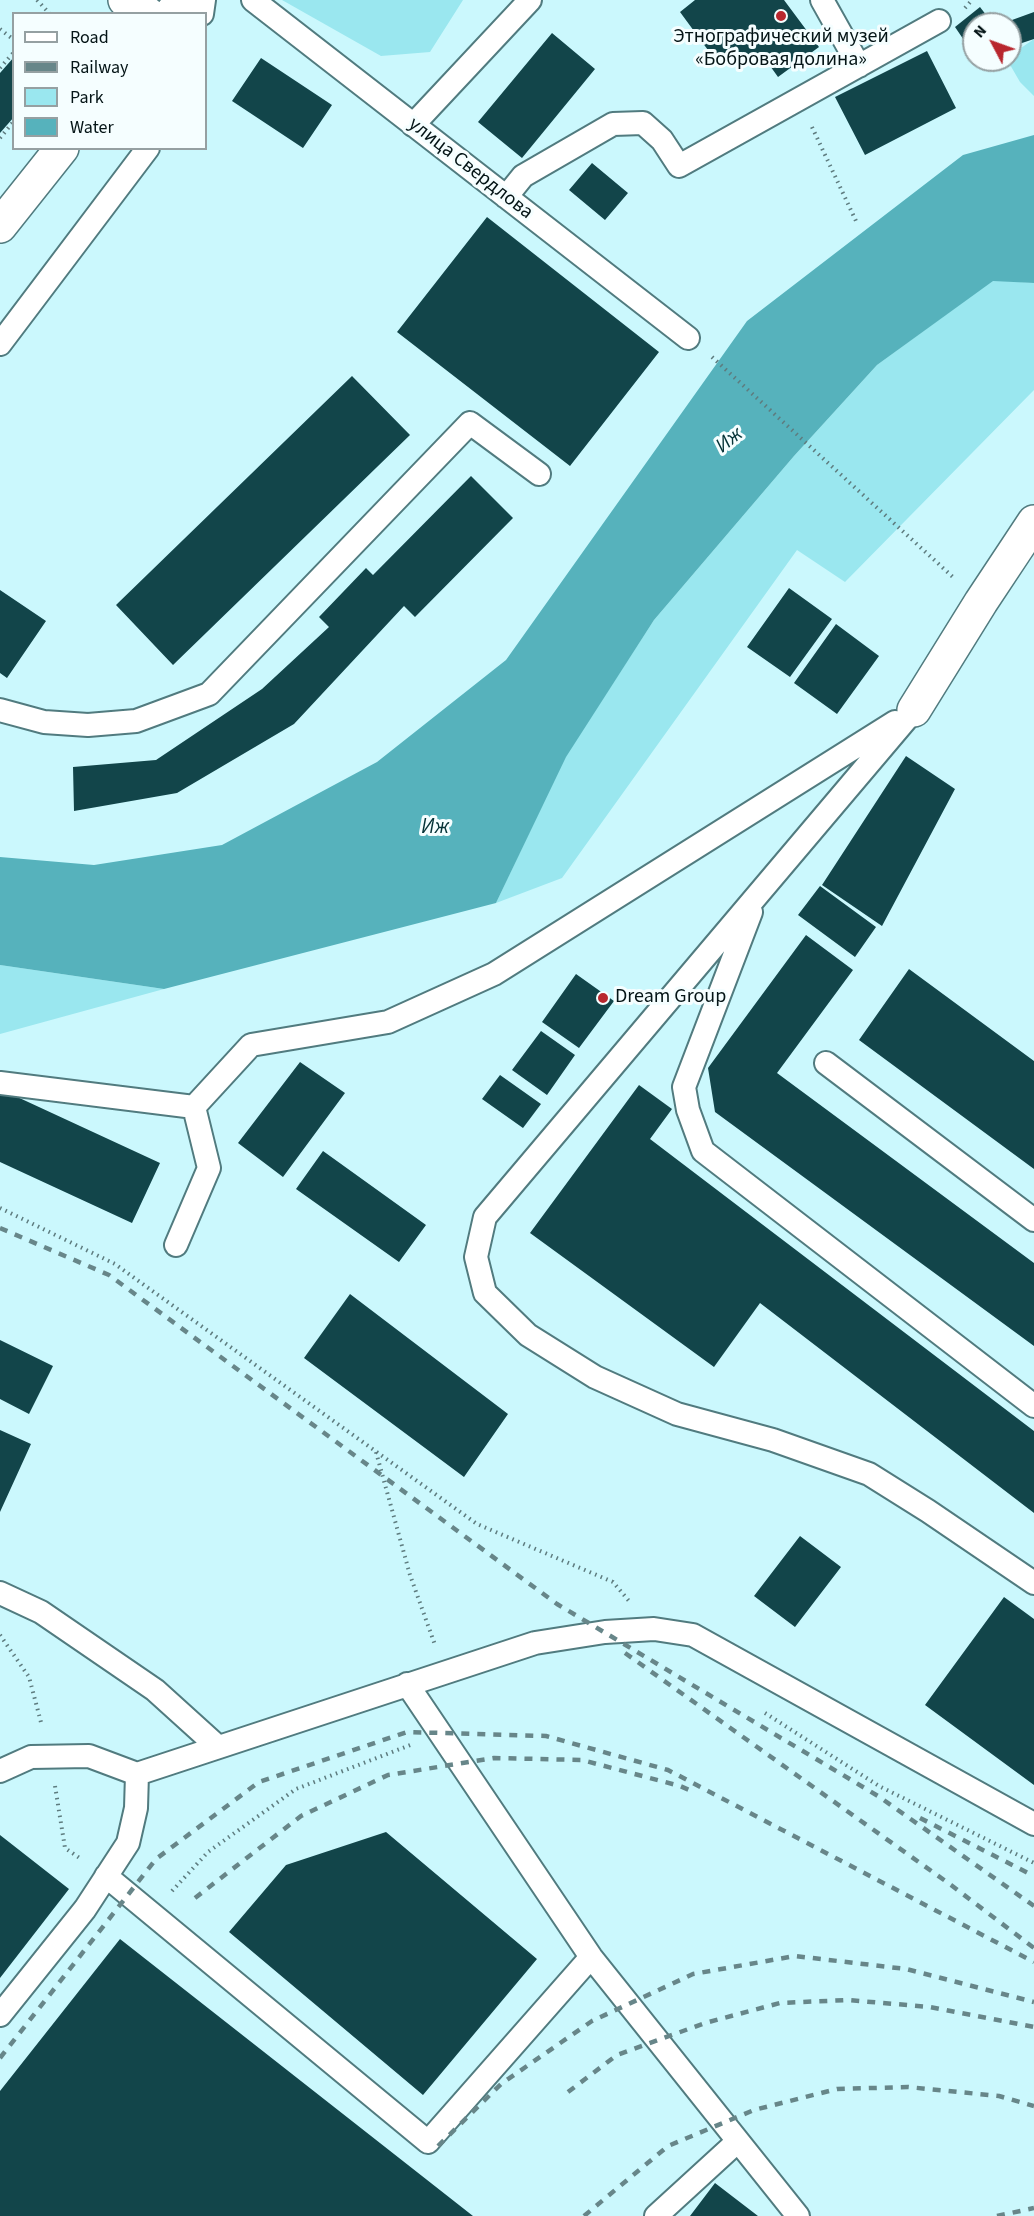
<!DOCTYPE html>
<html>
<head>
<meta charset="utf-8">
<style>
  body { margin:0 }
  #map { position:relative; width:1034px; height:2216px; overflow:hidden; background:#cbf8fd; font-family:"Source Sans 3",sans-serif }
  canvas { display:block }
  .legend { position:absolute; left:12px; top:12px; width:195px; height:138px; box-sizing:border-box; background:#f5feff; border:2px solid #95a0a2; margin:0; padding:8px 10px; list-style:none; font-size:18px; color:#041416 }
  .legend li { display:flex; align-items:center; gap:12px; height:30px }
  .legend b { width:30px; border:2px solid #95a0a2 }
  .north { position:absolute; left:962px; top:12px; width:60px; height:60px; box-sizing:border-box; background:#f5feff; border:2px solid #95a0a2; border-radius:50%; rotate:311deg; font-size:16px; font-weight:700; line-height:24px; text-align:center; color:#041416 }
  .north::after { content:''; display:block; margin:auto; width:21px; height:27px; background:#b8272e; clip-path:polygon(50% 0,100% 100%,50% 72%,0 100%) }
</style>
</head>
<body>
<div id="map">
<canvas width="1034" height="2216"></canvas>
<ul class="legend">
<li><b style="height:8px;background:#fff"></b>Road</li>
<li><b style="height:8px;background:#678689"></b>Railway</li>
<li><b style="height:16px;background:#9ae7ef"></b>Park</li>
<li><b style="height:16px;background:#56b2bc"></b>Water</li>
</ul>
<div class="north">N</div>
</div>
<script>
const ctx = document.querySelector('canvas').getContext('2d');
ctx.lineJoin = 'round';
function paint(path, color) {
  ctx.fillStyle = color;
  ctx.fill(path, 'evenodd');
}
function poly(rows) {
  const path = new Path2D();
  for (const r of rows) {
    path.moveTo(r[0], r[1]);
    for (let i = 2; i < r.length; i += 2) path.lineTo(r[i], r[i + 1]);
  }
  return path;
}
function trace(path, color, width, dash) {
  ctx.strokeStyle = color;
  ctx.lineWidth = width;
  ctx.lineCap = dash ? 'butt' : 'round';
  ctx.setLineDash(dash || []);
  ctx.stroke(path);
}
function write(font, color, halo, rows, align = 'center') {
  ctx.font = font + ' "Source Sans 3",sans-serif';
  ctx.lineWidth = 6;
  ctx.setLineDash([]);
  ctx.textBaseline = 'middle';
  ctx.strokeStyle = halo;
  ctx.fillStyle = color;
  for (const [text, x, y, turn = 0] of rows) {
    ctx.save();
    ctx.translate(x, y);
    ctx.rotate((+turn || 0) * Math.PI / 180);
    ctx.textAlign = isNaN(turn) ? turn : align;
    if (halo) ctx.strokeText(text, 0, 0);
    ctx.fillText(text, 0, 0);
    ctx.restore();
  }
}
const green = poly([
  [282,0,463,0,430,52,381,56],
  [1034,39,1034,96,1020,82,1009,63,1021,48],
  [993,280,1034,283,1034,390,845,582,797,550,562,878,496,903,565,757,654,620,794,456,877,365],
  [0,965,164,989,0,1034]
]);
const water = poly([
  [1034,135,1034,283,993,281,877,365,794,456,654,620,566,757,496,903,164,989,0,965,0,857,94,865,222,845,377,762,506,660,747,321,963,155]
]);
const building = poly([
  [695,0,784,0,819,47,778,77,763,56,716,61,680,12],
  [980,7,993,24,974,24,974,55,955,27],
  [1034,12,1034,39,1010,47,1010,24,1001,24],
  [552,33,595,69,522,158,478,122],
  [927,51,956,108,865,155,835,97],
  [14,57,14,117,0,133,0,73],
  [261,58,332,105,303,148,232,101],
  [592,163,628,193,605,220,569,190],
  [487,217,659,352,570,466,397,332],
  [352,376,410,435,173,665,116,605],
  [471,476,513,518,415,617,404,606,294,724,177,793,74,811,73,767,156,760,262,689,329,627,319,617,366,568,373,575],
  [789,588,832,619,790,677,747,647],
  [0,590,46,621,7,678,0,673],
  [836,624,879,656,837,714,794,683],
  [906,756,955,789,882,926,822,885],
  [820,886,876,927,855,957,798,915],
  [806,935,853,970,777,1073,1034,1263,1034,1346,715,1112,708,1068],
  [909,969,1034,1061,1034,1169,859,1040],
  [576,974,614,1001,579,1048,542,1022],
  [541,1031,575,1055,547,1095,512,1070],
  [300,1062,345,1093,283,1177,238,1143],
  [500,1075,541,1104,523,1128,482,1099],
  [639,1085,672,1109,650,1139,1034,1431,1034,1513,760,1303,714,1367,530,1233],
  [0,1089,160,1163,132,1223,0,1162],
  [323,1151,426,1225,399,1262,296,1189],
  [350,1294,508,1414,464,1477,304,1358],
  [0,1340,53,1366,29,1414,0,1399],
  [0,1430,31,1444,0,1512],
  [800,1536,841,1567,795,1627,754,1596],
  [1004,1597,1034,1619,1034,1785,925,1705],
  [386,1832,537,1959,423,2095,229,1932,286,1865],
  [0,1835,69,1889,0,1978],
  [120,1939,473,2216,0,2216,0,2091],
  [715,2183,758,2216,690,2216]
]);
const path = poly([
  [37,0,50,14],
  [965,8,972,0],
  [0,29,14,40],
  [0,68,14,52],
  [812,127,856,221],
  [0,138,14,121],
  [712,357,954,578],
  [0,1208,115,1264,477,1524,613,1582,629,1601],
  [376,1452,410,1575,435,1645],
  [0,1635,29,1677,42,1726],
  [765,1713,879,1786,1034,1863],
  [55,1786,65,1848,81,1859],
  [172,1891,208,1852,296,1789,413,1744]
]);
const lane = poly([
  [253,0,688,338],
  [822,0,859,66],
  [202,14,204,0],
  [413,125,530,0],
  [506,197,523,176,613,124,643,123,662,140,679,166,939,21],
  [0,344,148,148],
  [0,710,44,722,88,725,136,721,209,694,470,423,539,474],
  [914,710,485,1217,476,1257,485,1293,528,1335,595,1377,677,1414,773,1440,869,1474,928,1511,1034,1583],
  [751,912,684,1087,688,1110,703,1151,1034,1406],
  [826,1063,1034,1220],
  [0,1083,194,1107,251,1045,388,1022,494,974,895,722],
  [176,1245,209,1168,194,1107],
  [0,1593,41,1612,155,1690,218,1747],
  [407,1684,591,1957,798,2216],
  [0,1771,31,1757,89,1756,137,1774,136,1808,128,1843,85,1909,0,2015],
  [137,1774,535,1643,605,1632,654,1629,693,1635,1034,1824],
  [106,1876,428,2142,591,1957],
  [656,2216,738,2141]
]);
const street = poly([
  [125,0,148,14],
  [171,14,182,0],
  [0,226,62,148],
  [914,710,981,602,1034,522]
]);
const rail = poly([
  [0,1228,109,1275,557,1604,878,1796,1034,1906],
  [625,1653,951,1885,1034,1948],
  [920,1818,1034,1876],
  [195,1898,301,1816,388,1775,494,1758,582,1760,680,1786,694,1792],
  [0,2058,156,1859,259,1782,407,1732,546,1736,668,1770,1034,1962],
  [568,2092,617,2055,705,2023,780,2003,848,2000,930,2007,1034,2027],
  [438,2146,501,2084,592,2021,693,1974,795,1956,906,1969,1034,2002],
  [584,2216,668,2146,754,2110,837,2089,908,2087,999,2096,1034,2106],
  [997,2216,1034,2208]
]);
const markers = [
  [781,16,6,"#b8272e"],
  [603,998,6,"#b8272e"]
];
const poiNames = [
  ["Этнографический музей",781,38],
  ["«Бобровая долина»",781,61],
  ["Dream Group",615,998,"left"]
];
const streetNames = [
  ["улица Свердлова",470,169,38]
];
const waterNames = [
  ["Иж",730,441,-38],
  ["Иж",435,828]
];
paint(green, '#9ae7ef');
paint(water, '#56b2bc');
paint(building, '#12454a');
trace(lane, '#517b7f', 26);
trace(street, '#517b7f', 36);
trace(path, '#5e7c7f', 4, [1.5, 4.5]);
trace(lane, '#fff', 22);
trace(street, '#fff', 33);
trace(rail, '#678689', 4.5, [8, 8]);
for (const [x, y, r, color] of markers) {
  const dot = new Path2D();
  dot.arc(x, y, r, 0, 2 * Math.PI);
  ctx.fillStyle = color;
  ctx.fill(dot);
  trace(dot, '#f5feff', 2);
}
write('20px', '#041416', '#f5feff', poiNames);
write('20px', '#041416', '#f5feff', streetNames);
write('italic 21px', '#053337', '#f5feff', waterNames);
</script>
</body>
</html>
